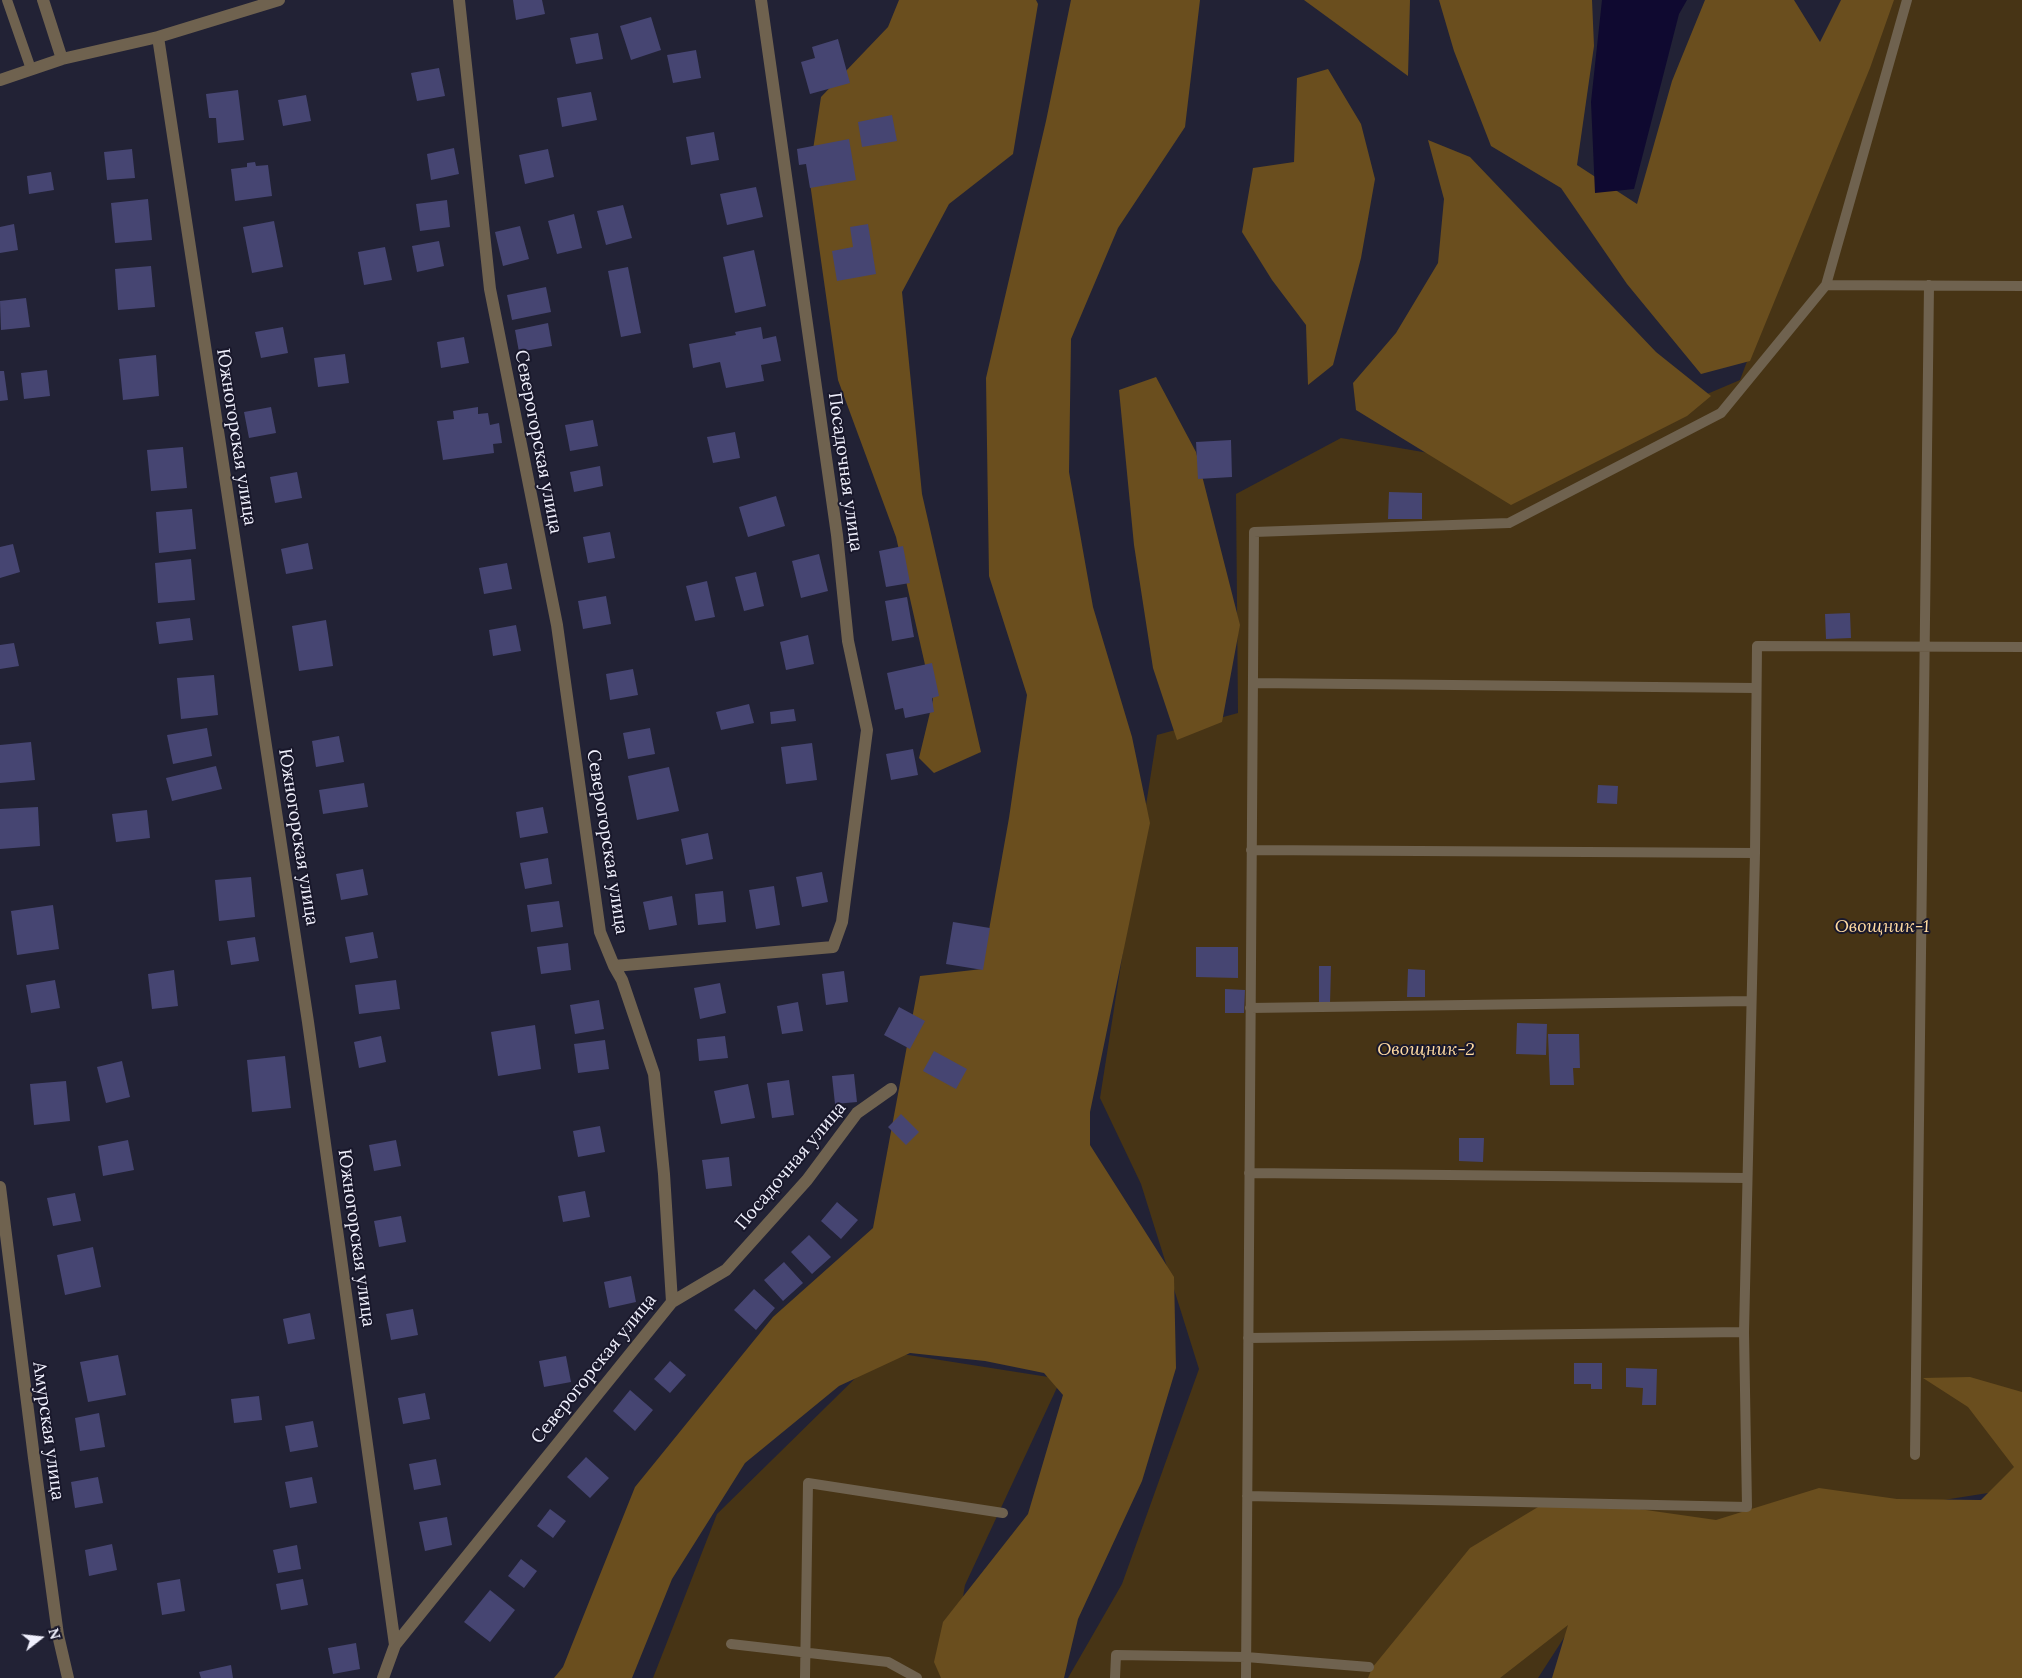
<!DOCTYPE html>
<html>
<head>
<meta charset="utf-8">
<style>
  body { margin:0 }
  #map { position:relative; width:2022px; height:1678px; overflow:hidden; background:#222235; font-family:Lora,serif }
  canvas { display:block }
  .north { position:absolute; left:15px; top:1613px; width:50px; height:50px; -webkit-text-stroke:4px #19182b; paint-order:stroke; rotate:74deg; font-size:14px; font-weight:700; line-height:20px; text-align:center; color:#f0f0fd }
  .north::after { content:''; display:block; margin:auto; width:18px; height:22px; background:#f0f0fd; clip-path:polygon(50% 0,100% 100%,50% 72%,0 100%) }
</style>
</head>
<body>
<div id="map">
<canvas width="2022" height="1678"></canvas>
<div class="north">N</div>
</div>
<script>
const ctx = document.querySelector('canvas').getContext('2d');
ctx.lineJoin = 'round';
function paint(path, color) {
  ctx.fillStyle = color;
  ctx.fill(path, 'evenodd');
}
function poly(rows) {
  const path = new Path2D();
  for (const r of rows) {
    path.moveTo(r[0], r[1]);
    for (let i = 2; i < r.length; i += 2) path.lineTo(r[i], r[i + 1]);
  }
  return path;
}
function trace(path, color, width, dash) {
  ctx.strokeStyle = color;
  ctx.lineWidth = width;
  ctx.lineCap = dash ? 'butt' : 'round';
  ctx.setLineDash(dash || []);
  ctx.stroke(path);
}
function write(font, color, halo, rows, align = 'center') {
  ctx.font = font + ' Lora,serif';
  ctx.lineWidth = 4;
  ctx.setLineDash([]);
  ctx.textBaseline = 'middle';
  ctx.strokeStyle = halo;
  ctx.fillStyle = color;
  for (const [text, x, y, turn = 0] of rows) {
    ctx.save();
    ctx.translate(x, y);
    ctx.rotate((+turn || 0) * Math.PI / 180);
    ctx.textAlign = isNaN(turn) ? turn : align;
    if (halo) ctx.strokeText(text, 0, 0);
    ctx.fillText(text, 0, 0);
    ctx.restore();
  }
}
const green = poly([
  [1883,0,2022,0,2022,1474,2007,1490,1620,1551,1538,1678,1068,1678,1122,1584,1199,1369,1141,1184,1100,1098,1157,735,1238,713,1236,494,1341,438,1528,470,1740,380],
  [883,1351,1061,1379,965,1585,949,1678,653,1678,717,1514]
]);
const forest = poly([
  [899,0,1036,0,1038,4,1013,154,949,204,902,292,922,494,981,752,934,773,919,758,933,700,896,537,838,380,809,176,821,97,888,27],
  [1071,0,1200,0,1185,127,1118,228,1071,339,1069,472,1093,607,1132,737,1150,823,1090,1112,1090,1145,1174,1277,1176,1368,1142,1481,1078,1619,1064,1678,941,1678,934,1662,943,1622,1028,1514,1063,1395,1044,1373,985,1361,910,1353,839,1386,745,1463,672,1579,632,1678,554,1678,563,1667,635,1487,773,1317,873,1228,920,976,982,969,1009,818,1027,695,989,576,986,378,1046,121],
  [1304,0,1410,0,1408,76],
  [1439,0,1592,0,1594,46,1577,165,1637,204,1672,81,1705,0,1794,0,1820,42,1841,0,1894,0,1870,68,1750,361,1701,374,1627,284,1561,188,1491,146,1454,51],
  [1328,69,1361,124,1375,179,1361,258,1333,365,1308,385,1306,325,1272,280,1242,232,1253,168,1294,162,1297,78],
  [1428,140,1470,157,1656,352,1711,396,1687,416,1511,505,1356,410,1353,383,1396,333,1438,263,1444,199],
  [1156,377,1196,452,1240,625,1222,722,1177,740,1153,668,1134,545,1119,390],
  [1970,1377,2022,1392,2022,1678,1552,1678,1568,1625,1500,1678,1368,1678,1372,1668,1470,1548,1538,1507,1625,1507,1716,1520,1819,1488,1897,1499,1981,1500,2014,1467,1968,1407,1923,1378]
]);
const water = poly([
  [1602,0,1687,0,1679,14,1634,189,1595,193,1591,102]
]);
const building = poly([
  [513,0,542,0,545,14,516,20],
  [651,17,661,50,631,60,620,26],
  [598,33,603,59,576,64,570,38],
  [838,39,850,83,810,94,801,62,815,58,812,47],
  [696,50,701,78,673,83,667,55],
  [439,68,445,96,417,101,411,73],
  [238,90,244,140,218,143,216,118,209,118,206,94],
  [591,92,597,120,562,127,557,98],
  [306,95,311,121,283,126,278,100],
  [892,115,897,141,862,147,858,122],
  [714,132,719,160,691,165,686,137],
  [849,139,856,180,810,188,806,164,799,165,797,149],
  [454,148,459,174,431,180,427,154],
  [132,149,135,178,107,180,104,152],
  [548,149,554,177,525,184,519,155],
  [255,162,256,166,268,165,272,196,235,201,231,169,247,167,247,163],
  [51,172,54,190,29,194,27,176],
  [756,187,763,217,727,225,720,194],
  [148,199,152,240,115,243,111,203],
  [447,200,450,227,420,231,416,204],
  [623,205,632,238,606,245,597,211],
  [574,214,582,248,557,254,548,221],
  [274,221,283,267,252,273,243,227],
  [14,224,18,250,0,253,0,227],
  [868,224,876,274,837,281,832,251,853,247,850,227],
  [520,226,529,259,503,266,495,232],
  [439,241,444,266,417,272,412,246],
  [385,247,392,280,364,285,358,252],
  [754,250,766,306,735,313,723,257],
  [151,266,155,307,118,310,115,269],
  [628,267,641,333,621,337,608,271],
  [546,287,551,312,512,320,507,295],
  [26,298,30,327,1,330,0,301],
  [548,323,552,346,519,352,515,330],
  [283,327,288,353,261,358,255,332],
  [761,327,763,339,776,336,781,361,761,365,764,381,726,388,720,362,693,368,689,344,736,335,735,332],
  [464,337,469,363,441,368,437,342],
  [345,354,349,383,318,387,314,358],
  [156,355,159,396,123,400,119,359],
  [47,370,50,396,24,399,21,373],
  [0,371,4,371,8,400,0,401],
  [271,407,276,433,249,438,244,412],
  [478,407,478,414,488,413,490,425,499,423,502,443,493,444,494,453,443,460,437,421,454,419,453,411],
  [593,420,598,446,570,451,565,425],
  [735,432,740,458,713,463,707,437],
  [1231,440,1232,477,1198,479,1196,442],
  [183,447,187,488,151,491,147,450],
  [600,466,603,486,574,492,570,472],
  [297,472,302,498,275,503,270,477],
  [1389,492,1422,493,1422,519,1388,519],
  [776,496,785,526,748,537,739,507],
  [192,509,196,549,159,553,156,512],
  [610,532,615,558,588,563,583,537],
  [308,543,313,569,286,574,281,549],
  [13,544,20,572,0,578,0,547],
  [903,546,910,583,886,587,879,551],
  [819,554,828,591,801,598,792,561],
  [191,559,195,600,158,603,155,563],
  [507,563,512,589,484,594,479,568],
  [756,572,764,606,744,611,735,577],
  [707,581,715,617,695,621,686,586],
  [606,596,611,624,583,629,578,601],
  [907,597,914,637,892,641,885,601],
  [1850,613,1851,638,1826,639,1825,614],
  [190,618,193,640,159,644,156,622],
  [326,620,333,666,299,671,292,626],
  [516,625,521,651,493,656,489,630],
  [808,635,814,664,786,670,780,642],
  [14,643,19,666,0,669,0,645],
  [932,663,939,696,932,698,934,712,905,718,903,708,895,710,887,673],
  [633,669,638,695,610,700,606,674],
  [214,675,218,715,181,719,177,678],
  [749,704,754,723,721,730,716,712],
  [794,709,796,721,771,724,770,712],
  [207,728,212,756,173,764,167,735],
  [650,728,655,754,628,759,623,733],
  [339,736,344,762,316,767,312,741],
  [31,742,35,780,0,783,0,745],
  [812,743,817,780,786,784,781,747],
  [913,749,918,775,891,780,886,754],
  [216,766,222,789,172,801,166,778],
  [669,767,679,811,637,820,628,776],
  [364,783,368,807,323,814,319,790],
  [1598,785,1618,786,1617,804,1597,803],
  [38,807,40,846,0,849,0,809],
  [543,807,548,833,520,838,516,812],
  [147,810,150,838,116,842,112,814],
  [708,833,713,859,686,865,681,839],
  [548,858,552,884,525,889,520,863],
  [363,869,368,895,341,900,336,874],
  [822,872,828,902,802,907,796,877],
  [251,877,255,917,219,921,215,880],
  [774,886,780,925,756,929,749,890],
  [723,891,726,922,698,925,695,894],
  [672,896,677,925,649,930,643,902],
  [559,901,563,927,531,932,527,905],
  [53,905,59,949,17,955,11,911],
  [953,922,990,928,983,970,946,964],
  [373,932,378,958,350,963,345,937],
  [255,937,259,961,231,965,227,941],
  [568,943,571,970,541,974,537,947],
  [1196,947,1238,947,1238,978,1196,977],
  [1319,966,1331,966,1330,1004,1319,1003],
  [1408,969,1425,970,1425,997,1407,997],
  [174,970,178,1006,152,1009,148,974],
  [844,971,848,1002,826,1005,822,974],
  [55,980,60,1008,31,1013,26,985],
  [396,980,400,1009,359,1014,355,985],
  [720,983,726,1013,700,1019,694,988],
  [1225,989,1245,990,1244,1013,1225,1013],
  [599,1000,604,1029,575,1034,570,1005],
  [798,1002,803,1031,782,1034,777,1006],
  [899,1007,925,1021,910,1049,884,1035],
  [1517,1023,1547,1024,1546,1055,1516,1054],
  [535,1025,541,1069,498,1076,491,1032],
  [1548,1034,1579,1034,1580,1068,1573,1068,1574,1085,1550,1085],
  [381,1036,386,1062,359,1068,354,1042],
  [725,1036,728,1058,699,1061,697,1039],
  [605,1040,609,1069,578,1073,574,1044],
  [934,1051,967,1069,956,1089,923,1071],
  [285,1056,291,1108,252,1112,247,1060],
  [122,1061,130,1097,106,1103,97,1067],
  [854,1074,857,1102,835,1104,832,1076],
  [789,1080,794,1115,772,1118,767,1083],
  [66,1081,70,1121,34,1125,30,1084],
  [748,1084,755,1118,721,1124,714,1091],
  [901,1114,919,1132,906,1145,888,1127],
  [600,1126,605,1152,578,1157,573,1131],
  [1459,1138,1484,1138,1483,1162,1459,1161],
  [128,1140,134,1170,103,1176,98,1146],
  [396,1140,401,1166,374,1171,369,1145],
  [729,1157,732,1186,706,1189,702,1160],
  [585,1191,590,1217,563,1222,558,1196],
  [75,1193,81,1221,53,1226,47,1198],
  [837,1202,858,1220,841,1239,821,1221],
  [401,1216,406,1242,379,1247,374,1221],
  [809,1235,831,1257,812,1274,791,1252],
  [93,1247,101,1287,65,1295,57,1255],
  [784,1262,803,1283,783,1301,764,1280],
  [631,1276,636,1302,609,1308,604,1282],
  [754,1289,775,1308,756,1330,734,1310],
  [413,1309,418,1335,391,1340,386,1314],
  [310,1313,315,1339,288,1344,283,1319],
  [118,1355,126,1395,88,1402,80,1362],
  [566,1356,571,1382,544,1387,539,1361],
  [670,1361,686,1375,670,1393,654,1379],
  [1574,1363,1602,1363,1602,1389,1591,1389,1591,1384,1574,1384],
  [1626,1368,1657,1369,1656,1405,1642,1405,1643,1388,1626,1387],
  [630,1390,653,1410,635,1431,613,1411],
  [425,1393,430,1419,403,1424,398,1398],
  [259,1396,262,1420,234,1423,231,1399],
  [99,1413,105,1447,80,1451,75,1418],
  [313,1421,318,1447,290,1452,285,1426],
  [586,1457,609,1478,590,1498,567,1477],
  [436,1459,441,1485,414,1490,409,1464],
  [98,1477,103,1503,75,1508,71,1482],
  [312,1477,317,1503,290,1508,285,1482],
  [550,1509,566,1521,553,1538,537,1526],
  [447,1517,452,1545,425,1551,419,1522],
  [112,1544,117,1570,89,1576,85,1550],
  [297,1545,301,1569,278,1573,273,1550],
  [521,1559,537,1571,524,1588,508,1576],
  [180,1579,185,1611,162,1615,157,1583],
  [303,1579,308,1605,281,1610,276,1584],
  [490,1590,515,1610,490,1642,464,1622],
  [356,1643,360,1669,333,1674,328,1648],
  [231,1665,233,1678,201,1678,199,1672]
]);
const service = poly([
  [7,0,31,69],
  [1826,285,1907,0],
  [1253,683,1755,688],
  [1251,850,1755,853],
  [1250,1008,1751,1001],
  [1249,1173,1746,1178],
  [1248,1338,1744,1332],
  [1915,1455,1929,285],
  [1247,1496,1747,1507,1744,1332,1755,853,1757,646,2022,647],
  [731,1644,888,1662,917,1678],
  [805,1678,808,1483,1003,1513],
  [1115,1678,1116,1655,1246,1657,1369,1667],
  [1246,1678,1254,532,1509,523,1721,413,1826,285,2022,286]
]);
const minor = poly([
  [43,0,62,59],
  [459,0,490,289,557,625,600,932,614,966,622,980,654,1074,664,1174,672,1302],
  [158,37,308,1022,395,1645],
  [0,80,62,59,158,37,279,0],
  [614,966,833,947,842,922,867,730,848,641,837,535,761,0],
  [0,1187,34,1458,58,1635,68,1678],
  [383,1678,395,1645,672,1302,726,1270,807,1180,857,1113,891,1089]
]);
const streetNames = [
  ["Южногорская улица",236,437,81],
  ["Северогорская улица",538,442,79],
  ["Посадочная улица",845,472,82],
  ["Южногорская улица",298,837,81],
  ["Северогорская улица",607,842,81],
  ["Посадочная улица",791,1166,-50],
  ["Южногорская улица",356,1238,82],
  ["Северогорская улица",594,1369,-51],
  ["Амурская улица",48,1431,82]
];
const parkNames = [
  ["Овощник-1",1882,927],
  ["Овощник-2",1426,1050]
];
paint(green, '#473415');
paint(forest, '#6a4e1e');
paint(water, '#0f0930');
paint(building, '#464572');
trace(service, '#6f624f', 10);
trace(minor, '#6f624f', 12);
write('18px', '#f0f0fd', '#19182b', streetNames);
write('italic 18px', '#ffdaa1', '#19182b', parkNames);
</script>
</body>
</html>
